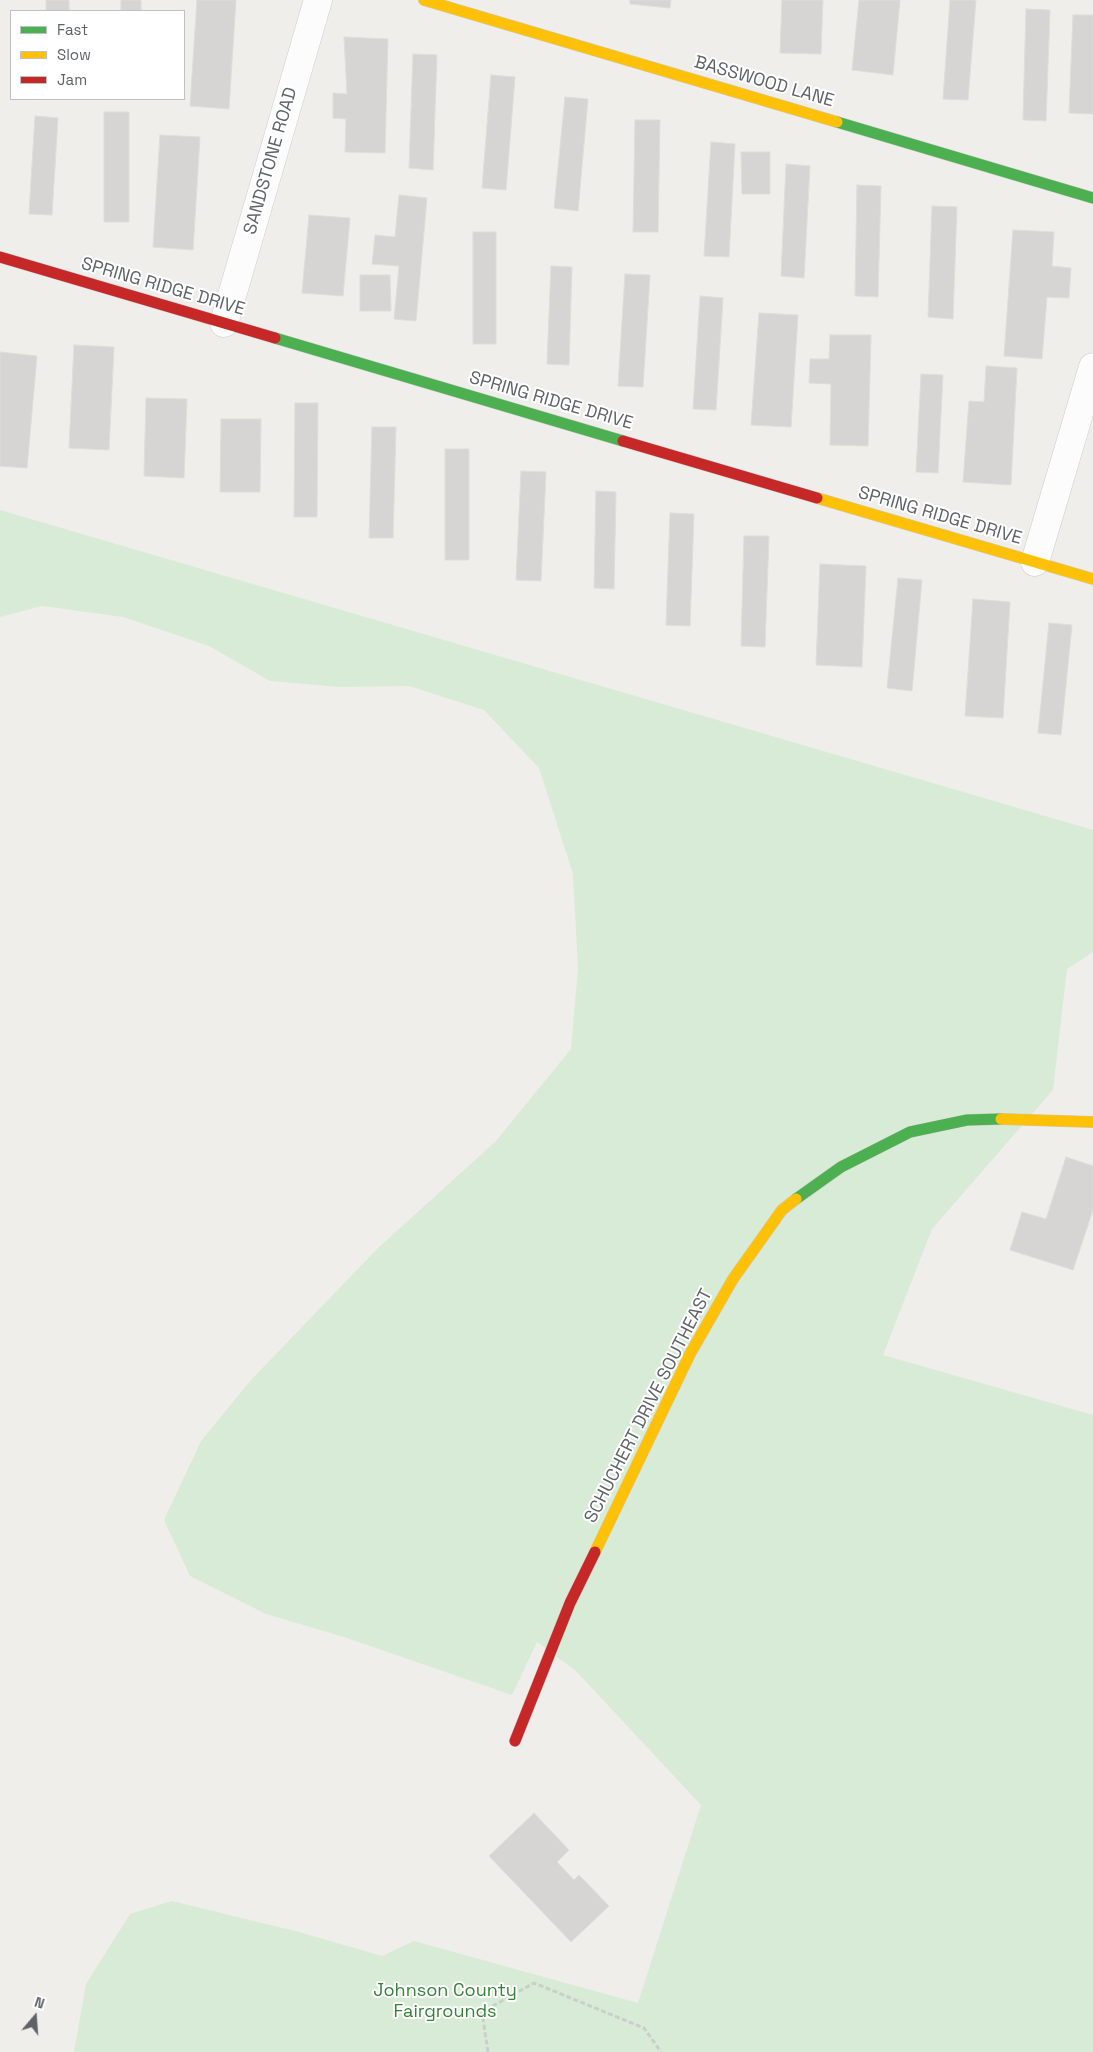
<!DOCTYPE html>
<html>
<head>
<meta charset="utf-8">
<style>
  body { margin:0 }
  #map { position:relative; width:1093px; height:2052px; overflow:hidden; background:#efeeea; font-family:"Space Grotesk",sans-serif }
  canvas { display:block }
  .legend { position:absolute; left:10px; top:10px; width:175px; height:90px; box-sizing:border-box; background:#fff; border:1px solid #bfc1c3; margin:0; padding:6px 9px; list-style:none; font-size:15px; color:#5f6368 }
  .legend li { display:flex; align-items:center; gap:10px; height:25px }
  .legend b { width:25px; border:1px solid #bfc1c3 }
  .north { position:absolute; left:10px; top:1992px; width:50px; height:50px; -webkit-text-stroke:4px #fff; paint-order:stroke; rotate:18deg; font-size:14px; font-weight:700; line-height:20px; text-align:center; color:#5f6368 }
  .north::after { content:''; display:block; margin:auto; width:18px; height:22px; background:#5f6368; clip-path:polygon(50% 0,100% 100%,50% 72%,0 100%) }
</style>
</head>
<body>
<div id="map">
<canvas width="1093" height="2052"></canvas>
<ul class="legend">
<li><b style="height:6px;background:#4caf50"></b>Fast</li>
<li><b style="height:6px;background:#ffc107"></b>Slow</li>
<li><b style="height:6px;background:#c62828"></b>Jam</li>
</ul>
<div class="north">N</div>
</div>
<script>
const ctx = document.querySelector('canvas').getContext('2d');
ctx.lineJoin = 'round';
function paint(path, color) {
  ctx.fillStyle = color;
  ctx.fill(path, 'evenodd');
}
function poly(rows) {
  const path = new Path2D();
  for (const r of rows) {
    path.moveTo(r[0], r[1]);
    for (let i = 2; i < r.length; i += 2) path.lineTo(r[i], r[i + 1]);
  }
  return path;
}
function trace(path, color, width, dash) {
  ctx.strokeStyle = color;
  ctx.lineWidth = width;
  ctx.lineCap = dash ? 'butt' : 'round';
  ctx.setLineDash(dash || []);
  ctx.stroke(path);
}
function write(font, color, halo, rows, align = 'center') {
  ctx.font = font + ' "Space Grotesk",sans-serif';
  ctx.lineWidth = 4;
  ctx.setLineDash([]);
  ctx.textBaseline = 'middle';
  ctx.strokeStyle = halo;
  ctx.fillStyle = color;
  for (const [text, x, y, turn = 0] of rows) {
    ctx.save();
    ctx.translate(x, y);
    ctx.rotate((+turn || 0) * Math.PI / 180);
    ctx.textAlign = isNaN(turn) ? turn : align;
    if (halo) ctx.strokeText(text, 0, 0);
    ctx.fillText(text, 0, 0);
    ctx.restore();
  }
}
const green = poly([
  [0,510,1093,830,1093,952,1067,969,1053,1090,932,1229,883,1355,1093,1415,1093,2052,74,2052,86,1984,130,1914,172,1901,299,1932,382,1956,414,1941,638,2003,701,1805,576,1671,537,1642,512,1695,344,1637,266,1614,190,1576,164,1520,201,1441,251,1380,378,1248,496,1141,571,1049,578,968,573,874,539,768,484,710,409,686,340,687,270,681,209,646,123,617,42,606,0,617]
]);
const building = poly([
  [46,0,69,0,69,11,46,11,46,0],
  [121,0,141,0,141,11,121,11,121,0],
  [197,0,236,0,229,109,190,106,197,0],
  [630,0,671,0,670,8,630,4,630,0],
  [782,0,823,0,821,54,780,53,782,0],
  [859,0,900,0,893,75,852,70,859,0],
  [950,0,976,0,968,100,943,99,950,0],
  [1026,9,1050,10,1046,121,1023,120,1026,9],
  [1073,15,1093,15,1093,114,1069,113,1073,15],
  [344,37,388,39,385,153,345,152,346,119,333,118,333,93,347,94,344,37],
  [413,54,437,55,433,170,409,168,413,54],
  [491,75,515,77,506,190,482,188,491,75],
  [565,97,588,99,578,211,554,208,565,97],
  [104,112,129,112,129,222,104,222,104,112],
  [35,116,58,118,52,215,29,214,35,116],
  [635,120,660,120,658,232,633,232,635,120],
  [160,135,200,137,193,250,153,247,160,135],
  [711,142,735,144,729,257,704,256,711,142],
  [741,152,770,152,770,194,742,194,741,152],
  [786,164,810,166,804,278,781,276,786,164],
  [857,185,881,186,878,297,855,296,857,185],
  [399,195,427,198,416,321,394,319,399,266,372,264,375,235,395,237,399,195],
  [932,206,957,207,953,319,928,317,932,206],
  [309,215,350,218,343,296,302,293,309,215],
  [1013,230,1054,232,1052,266,1071,268,1069,298,1047,297,1042,359,1004,356,1013,230],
  [473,232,496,232,496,344,473,344,473,232],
  [551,266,572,267,569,365,547,364,551,266],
  [625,274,650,275,643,387,618,386,625,274],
  [360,275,390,275,391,311,360,311,360,275],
  [700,296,723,298,716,410,693,409,700,296],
  [759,313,798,315,791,427,751,425,759,313],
  [830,335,871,335,868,446,830,445,831,384,809,383,810,359,829,359,830,335],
  [74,345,114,347,109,450,69,448,74,345],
  [0,352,37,356,27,468,0,466,0,352],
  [986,366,1017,368,1011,485,963,482,969,401,984,402,986,366],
  [921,374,943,375,938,473,916,472,921,374],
  [146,398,187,399,184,478,144,476,146,398],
  [295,403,318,403,317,517,294,517,295,403],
  [221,419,261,419,260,492,220,492,221,419],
  [372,427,396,427,393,538,369,538,372,427],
  [445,449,469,449,469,560,445,560,445,449],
  [521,471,546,472,541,581,516,580,521,471],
  [596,491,616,492,614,589,594,588,596,491],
  [670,513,694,514,690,626,666,625,670,513],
  [744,536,769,536,765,647,741,646,744,536],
  [820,564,866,566,862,667,816,665,820,564],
  [898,578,922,580,912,691,887,688,898,578],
  [973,599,1010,602,1003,718,965,716,973,599],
  [1049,623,1072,625,1061,735,1038,733,1049,623],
  [1066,1157,1093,1166,1093,1210,1073,1270,1010,1250,1022,1212,1046,1219,1066,1157],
  [534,1813,569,1850,557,1862,574,1880,579,1875,609,1906,571,1942,489,1856,534,1813]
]);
const path = poly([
  [488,2052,482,2012,534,1983,644,2028,661,2052]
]);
const street = poly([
  [224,323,318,0],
  [1035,562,1093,367]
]);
const fast = poly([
  [837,122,1093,198],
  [275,338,623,441],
  [796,1199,841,1167,910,1132,967,1120,1001,1119]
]);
const slow = poly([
  [424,0,837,122],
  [817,498,1093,579],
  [1001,1119,1093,1122],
  [595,1552,690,1354,733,1279,782,1210,796,1199]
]);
const jam = poly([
  [0,257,275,338],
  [623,441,817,498],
  [515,1741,570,1603,595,1552]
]);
const streetNames = [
  ["BASSWOOD LANE",764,82,16],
  ["SANDSTONE ROAD",271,161,-74],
  ["SPRING RIDGE DRIVE",163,287,16],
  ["SPRING RIDGE DRIVE",551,401,16],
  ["SPRING RIDGE DRIVE",940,516,16],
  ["SCHUCHERT DRIVE SOUTHEAST",649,1406,-63]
];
const parkNames = [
  ["Johnson County",445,1991],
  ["Fairgrounds",445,2012]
];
paint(green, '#d8ebd6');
paint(building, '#d6d5d3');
trace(building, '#deddd9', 1);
trace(street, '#cbcccc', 29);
trace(fast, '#cacacb', 12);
trace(slow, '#cacacb', 12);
trace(jam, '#cacacb', 12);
trace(path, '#cacfcc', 3, [5, 2.5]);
trace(street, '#fdfcfc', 28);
trace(fast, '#4caf50', 11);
trace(slow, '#ffc107', 11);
trace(jam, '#c62828', 11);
write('18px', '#5f6368', '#fff', streetNames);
write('18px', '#348238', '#fff', parkNames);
</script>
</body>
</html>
